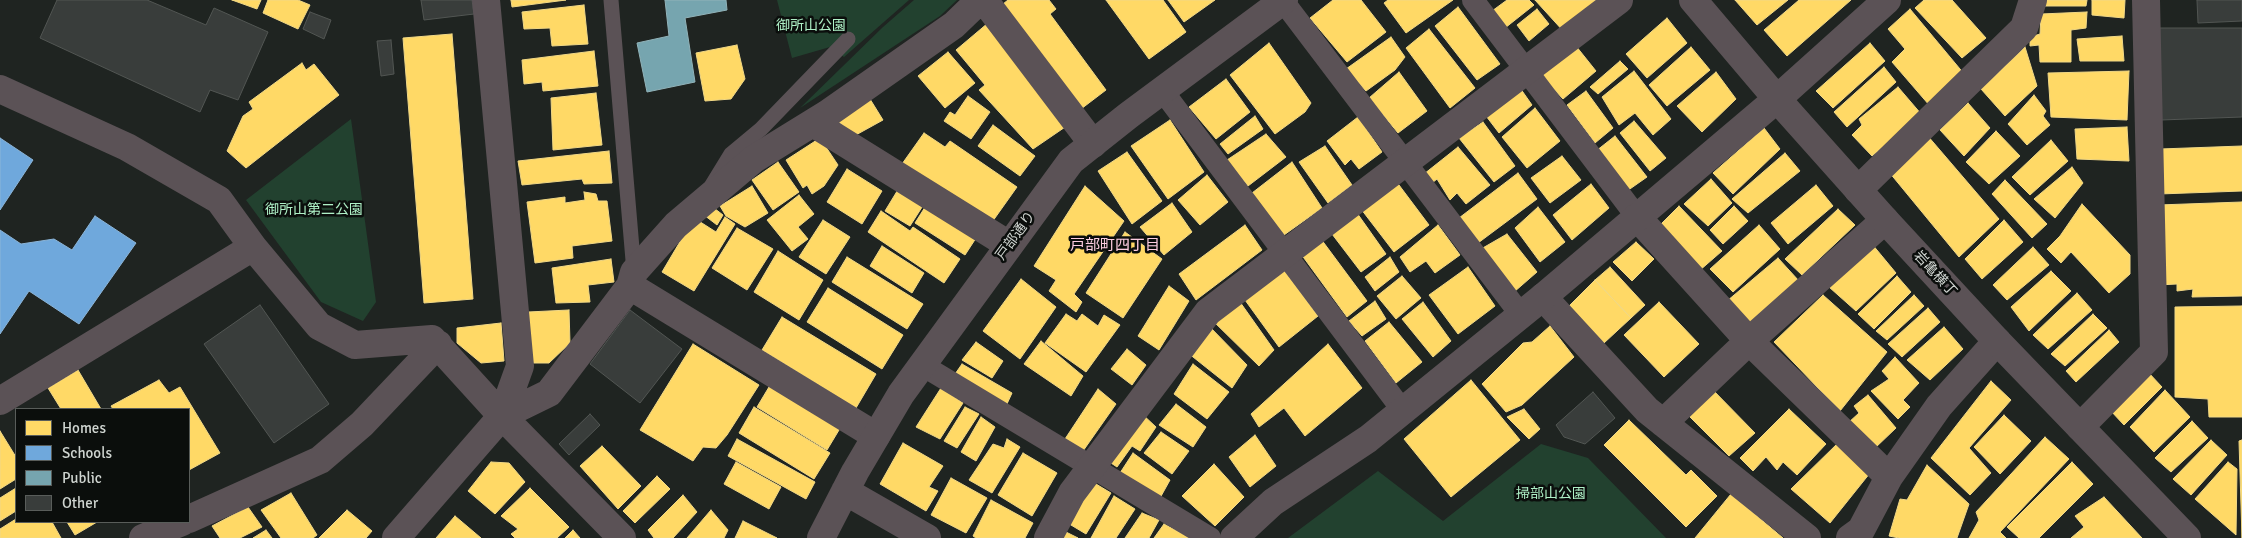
<!DOCTYPE html>
<html>
<head>
<meta charset="utf-8">
<style>
  body { margin:0 }
  #map { position:relative; width:2242px; height:538px; overflow:hidden; background:#1f2421; font-family:Signika,sans-serif }
  canvas { display:block }
  .legend { position:absolute; left:15px; top:408px; width:175px; height:115px; box-sizing:border-box; background:#0b0e0c; border:1px solid #595d5a; margin:0; padding:6px 9px; list-style:none; font-size:15px; color:#cfd4d0 }
  .legend li { display:flex; align-items:center; gap:10px; height:25px }
  .legend b { width:25px; border:1px solid #595d5a }
</style>
</head>
<body>
<div id="map">
<canvas width="2242" height="538"></canvas>
<ul class="legend">
<li><b style="height:14px;background:#ffd966"></b>Homes</li>
<li><b style="height:14px;background:#6fa8dc"></b>Schools</li>
<li><b style="height:14px;background:#76a5af"></b>Public</li>
<li><b style="height:14px;background:#393d3b"></b>Other</li>
</ul>
</div>
<script>
const ctx = document.querySelector('canvas').getContext('2d');
ctx.lineJoin = 'round';
function paint(path, color) {
  ctx.fillStyle = color;
  ctx.fill(path, 'evenodd');
}
function poly(rows) {
  const path = new Path2D();
  for (const r of rows) {
    path.moveTo(r[0], r[1]);
    for (let i = 2; i < r.length; i += 2) path.lineTo(r[i], r[i + 1]);
  }
  return path;
}
function trace(path, color, width, dash) {
  ctx.strokeStyle = color;
  ctx.lineWidth = width;
  ctx.lineCap = dash ? 'butt' : 'round';
  ctx.setLineDash(dash || []);
  ctx.stroke(path);
}
function write(font, color, halo, rows, align = 'center') {
  ctx.font = font + ' Signika,"Noto Sans JP",sans-serif';
  ctx.lineWidth = 5;
  ctx.setLineDash([]);
  ctx.textBaseline = 'middle';
  ctx.strokeStyle = halo;
  ctx.fillStyle = color;
  for (const [text, x, y, turn = 0] of rows) {
    ctx.save();
    ctx.translate(x, y);
    ctx.rotate((+turn || 0) * Math.PI / 180);
    ctx.textAlign = isNaN(turn) ? turn : align;
    if (halo) ctx.strokeText(text, 0, 0);
    ctx.fillText(text, 0, 0);
    ctx.restore();
  }
}
const green = poly([
  [777,0,909,0,844,57,830,47,792,58],
  [914,0,957,0,940,16,800,108,883,27],
  [351,119,376,302,363,321,321,302,246,200],
  [1541,444,1588,458,1666,538,1288,538,1378,471,1443,521]
]);
const homes = poly([
  [232,0,261,0,257,9,232,0],
  [268,0,298,0,310,5,298,29,263,13,268,0],
  [511,0,566,0,512,7,511,0],
  [1008,0,1049,0,1056,9,1050,14,1106,90,1081,109,1003,4,1008,0],
  [1106,0,1163,0,1186,32,1149,59,1106,0],
  [1168,0,1215,0,1184,22,1168,0],
  [1333,0,1361,0,1386,32,1347,62,1310,18,1333,0],
  [1388,0,1453,0,1406,33,1384,3,1388,0],
  [1507,0,1529,0,1534,5,1505,28,1492,11,1507,0],
  [1535,0,1608,0,1565,33,1535,0],
  [1735,0,1788,0,1757,25,1735,0],
  [1799,0,1851,0,1787,56,1764,30,1799,0],
  [1924,0,1952,0,1986,38,1962,58,1915,8,1924,0],
  [2039,0,2087,0,2086,6,2038,6,2039,0],
  [2092,0,2125,0,2124,18,2092,15,2092,0],
  [584,5,588,44,552,46,550,28,524,29,522,12,584,5],
  [1458,7,1500,64,1477,80,1435,26,1458,7],
  [1537,9,1549,24,1529,41,1517,25,1537,9],
  [1910,9,1965,75,1930,106,1892,62,1905,49,1888,29,1910,9],
  [2087,12,2086,28,2071,30,2071,62,2040,62,2039,45,2030,46,2030,37,2040,34,2041,14,2087,12],
  [1667,18,1687,43,1647,78,1626,54,1667,18],
  [988,23,1071,123,1033,149,979,90,985,85,956,50,988,23],
  [1429,29,1475,88,1450,108,1406,48,1429,29],
  [452,34,473,299,424,303,403,38,452,34],
  [2122,36,2124,61,2080,61,2077,39,2122,36],
  [1391,37,1405,57,1395,70,1366,91,1346,69,1391,37],
  [1269,43,1311,103,1305,112,1275,134,1230,75,1269,43],
  [1870,43,1885,61,1833,108,1816,91,1870,43],
  [737,45,745,79,731,99,705,101,696,53,737,45],
  [1576,46,1596,71,1563,99,1540,74,1576,46],
  [1691,47,1710,70,1667,106,1649,85,1691,47],
  [2025,47,2037,86,2005,116,1981,89,2025,47],
  [594,51,598,86,543,91,542,82,524,84,522,60,594,51],
  [948,52,975,83,945,108,918,76,948,52],
  [1620,61,1628,69,1598,94,1590,87,1620,61],
  [302,63,306,70,314,64,339,95,246,168,227,151,243,116,253,109,249,102,302,63],
  [1884,67,1896,82,1847,127,1834,112,1884,67],
  [1634,71,1671,119,1653,135,1635,113,1619,125,1602,97,1634,71],
  [2129,71,2127,120,2051,117,2048,73,2129,71],
  [1399,72,1427,111,1398,133,1369,98,1399,72],
  [1716,72,1736,99,1702,132,1677,106,1716,72],
  [1226,79,1250,112,1216,139,1189,107,1226,79],
  [1518,85,1532,105,1499,133,1483,112,1518,85],
  [1898,87,1922,115,1872,156,1852,135,1862,125,1859,119,1898,87],
  [1586,91,1613,128,1595,143,1567,105,1586,91],
  [596,93,602,145,553,150,551,98,596,93],
  [2034,95,2046,111,2043,116,2050,125,2027,145,2008,124,2034,95],
  [968,96,990,112,971,139,944,121,950,112,955,115,968,96],
  [870,99,883,120,854,136,838,121,870,99],
  [1968,103,1990,128,1964,156,1940,130,1968,103],
  [1535,108,1560,141,1527,168,1502,137,1535,108],
  [1255,116,1263,129,1228,154,1220,144,1255,116],
  [1358,117,1382,152,1359,169,1351,159,1345,165,1327,141,1358,117],
  [1170,120,1204,172,1168,199,1131,146,1170,120],
  [1634,121,1666,158,1650,171,1620,133,1634,121],
  [1483,122,1515,166,1494,182,1459,138,1483,122],
  [993,125,1035,156,1020,176,978,146,993,125],
  [2127,127,2129,161,2077,159,2075,129,2127,127],
  [1764,128,1780,149,1733,194,1713,173,1764,128],
  [1996,131,2020,156,1989,184,1966,162,1996,131],
  [924,133,945,147,950,141,1017,187,990,225,902,164,924,133],
  [1266,134,1286,157,1248,186,1227,160,1266,134],
  [1927,135,1999,219,1959,257,1889,172,1927,135],
  [1615,136,1647,177,1627,191,1596,151,1615,136],
  [820,138,838,165,824,186,812,194,807,185,803,188,786,160,820,138],
  [2051,140,2068,161,2030,195,2012,177,2051,140],
  [1325,146,1352,185,1328,203,1299,162,1325,146],
  [2242,146,2242,191,2159,194,2160,149,2242,146],
  [1458,147,1490,185,1466,204,1457,193,1450,200,1437,179,1432,183,1424,174,1458,147],
  [609,151,612,183,584,184,582,179,522,185,518,161,609,151],
  [1127,152,1162,201,1132,224,1098,171,1127,152],
  [1785,153,1800,171,1748,213,1732,199,1785,153],
  [1562,156,1581,180,1550,203,1531,178,1562,156],
  [778,162,799,192,773,210,752,180,778,162],
  [1292,162,1322,208,1284,235,1252,193,1292,162],
  [2072,167,2083,183,2055,218,2034,199,2072,167],
  [847,169,882,191,862,224,827,202,847,169],
  [1518,173,1537,199,1478,243,1459,218,1518,173],
  [1207,175,1228,202,1200,225,1178,200,1207,175],
  [1711,179,1732,203,1708,226,1684,204,1711,179],
  [2005,180,2047,224,2032,238,1992,194,2005,180],
  [1396,181,1429,225,1394,252,1361,209,1396,181],
  [1591,184,1609,208,1572,240,1553,215,1591,184],
  [1816,185,1833,206,1788,244,1771,223,1816,185],
  [752,186,768,213,745,227,726,216,720,206,752,186],
  [1085,186,1124,221,1074,294,1082,302,1076,312,1049,291,1056,280,1034,266,1085,186],
  [899,188,924,204,910,226,885,211,899,188],
  [584,192,596,194,598,201,607,201,612,241,572,246,573,258,535,263,527,202,565,197,565,203,585,200,584,192],
  [799,195,814,214,798,227,808,239,792,251,767,220,799,195],
  [2242,202,2242,296,2192,297,2193,289,2177,291,2177,284,2158,285,2158,205,2242,202],
  [1172,203,1192,232,1164,255,1140,227,1172,203],
  [927,204,978,235,965,255,915,223,927,204],
  [2082,204,2130,255,2130,274,2109,293,2071,252,2061,263,2047,249,2060,236,2082,204],
  [710,205,723,215,717,225,704,215,710,205],
  [1679,206,1722,251,1699,271,1657,228,1679,206],
  [1734,206,1748,221,1723,244,1710,230,1734,206],
  [1538,207,1565,242,1540,262,1515,228,1538,207],
  [1838,209,1855,225,1802,275,1785,259,1838,209],
  [881,211,910,231,913,227,960,259,944,283,868,232,881,211],
  [1357,213,1386,254,1361,272,1332,234,1357,213],
  [725,217,735,224,694,291,662,272,694,218,716,232,725,217],
  [823,220,850,237,826,274,799,257,823,220],
  [2004,220,2023,242,1982,279,1965,259,2004,220],
  [1245,225,1262,250,1196,300,1179,274,1245,225],
  [1438,225,1460,255,1435,273,1426,261,1410,272,1400,257,1438,225],
  [1759,225,1780,249,1733,292,1710,269,1759,225],
  [737,228,773,249,747,290,712,268,737,228],
  [1125,232,1162,259,1123,318,1086,293,1125,232],
  [1507,234,1537,272,1514,292,1481,249,1507,234],
  [1321,239,1367,301,1347,317,1301,254,1321,239],
  [1636,242,1654,259,1632,281,1613,262,1636,242],
  [1872,244,1896,273,1856,311,1829,287,1872,244],
  [882,246,924,273,912,293,870,266,882,246],
  [2033,247,2049,265,2007,300,1993,285,2033,247],
  [778,251,823,280,799,320,754,292,778,251],
  [847,257,923,304,907,329,832,282,847,257],
  [1390,257,1399,272,1375,291,1365,277,1390,257],
  [1778,258,1799,281,1748,326,1727,301,1778,258],
  [611,259,614,282,588,285,590,302,556,303,552,268,611,259],
  [1468,267,1495,306,1458,334,1429,295,1468,267],
  [1610,267,1645,305,1631,318,1595,280,1610,267],
  [1284,270,1318,316,1279,347,1245,300,1284,270],
  [2051,271,2071,291,2029,331,2011,307,2051,271],
  [1402,276,1421,298,1396,319,1377,296,1402,276],
  [1897,276,1911,292,1874,329,1858,314,1897,276],
  [1021,279,1056,307,1020,359,983,331,1021,279],
  [1595,280,1631,318,1604,343,1569,306,1595,280],
  [1169,286,1189,301,1159,350,1138,336,1169,286],
  [828,288,903,335,882,369,807,322,828,288],
  [2077,293,2092,310,2048,349,2033,335,2077,293],
  [1823,295,1887,352,1840,411,1774,342,1823,295],
  [1914,295,1924,306,1887,340,1876,331,1914,295],
  [1375,301,1386,319,1362,336,1349,321,1375,301],
  [1240,302,1274,350,1259,366,1211,319,1240,302],
  [1423,302,1451,341,1433,357,1402,319,1423,302],
  [1659,302,1699,344,1664,377,1624,335,1659,302],
  [2242,306,2242,417,2209,417,2208,399,2175,397,2175,307,2242,306],
  [1928,308,1940,322,1902,357,1888,344,1928,308],
  [569,310,570,343,549,363,532,363,528,312,569,310],
  [1066,314,1077,321,1082,314,1098,326,1104,315,1120,325,1086,372,1045,343,1066,314],
  [2093,314,2107,328,2065,366,2051,354,2093,314],
  [782,317,876,374,856,408,762,350,782,317],
  [1389,322,1422,362,1396,383,1365,341,1389,322],
  [501,323,504,361,481,363,457,343,457,328,501,323],
  [1208,325,1247,365,1232,388,1188,353,1208,325],
  [1550,326,1574,357,1522,405,1506,412,1482,384,1523,343,1532,342,1550,326],
  [1944,327,1963,349,1930,380,1907,360,1944,327],
  [2109,330,2119,342,2076,382,2066,371,2109,330],
  [1041,341,1083,376,1071,396,1024,364,1041,341],
  [976,342,1003,361,992,378,962,360,976,342],
  [693,344,759,385,727,435,716,448,703,447,693,461,640,430,693,344],
  [1328,344,1362,388,1305,436,1284,408,1259,427,1251,414,1328,344],
  [1127,349,1146,365,1132,385,1111,369,1127,349],
  [1895,357,1919,383,1903,400,1910,407,1898,419,1871,391,1889,379,1882,371,1895,357],
  [962,364,1012,393,1006,406,953,377,962,364],
  [1193,364,1229,392,1207,419,1174,394,1193,364],
  [78,370,101,409,61,409,48,388,78,370],
  [2148,372,2162,387,2124,425,2110,410,2148,372],
  [159,380,169,393,180,387,220,453,189,470,189,409,113,409,111,406,159,380],
  [1471,380,1520,440,1451,497,1404,439,1471,380],
  [1991,381,2011,400,1969,448,1991,473,1970,495,1931,458,1991,381],
  [772,382,842,425,827,450,757,407,772,382],
  [941,388,963,403,940,439,916,427,941,388],
  [1711,388,1755,433,1729,456,1687,414,1711,388],
  [1098,389,1116,404,1083,451,1065,439,1098,389],
  [2165,390,2190,417,2154,452,2130,427,2165,390],
  [1868,395,1896,428,1874,449,1848,423,1859,413,1854,406,1868,395],
  [1176,404,1206,427,1193,447,1159,425,1176,404],
  [754,407,830,453,814,479,739,433,754,407],
  [965,407,979,414,957,448,944,441,965,407],
  [1524,409,1540,429,1529,439,1507,417,1524,409],
  [1789,409,1826,444,1797,475,1783,462,1777,470,1766,457,1753,471,1740,458,1789,409],
  [1141,413,1156,427,1140,451,1132,446,1117,467,1105,459,1141,413],
  [2004,415,2031,441,2000,474,1974,447,2004,415],
  [981,417,995,427,976,461,961,452,981,417],
  [1629,420,1686,475,1691,470,1717,496,1686,527,1604,445,1629,420],
  [2192,421,2208,438,2171,472,2155,458,2192,421],
  [0,431,16,457,16,479,0,489,0,431],
  [1161,432,1189,451,1172,474,1144,453,1161,432],
  [1255,435,1276,466,1250,487,1229,457,1255,435],
  [2045,437,2069,459,2000,532,2006,538,1969,538,1979,520,1976,512,2045,437],
  [737,439,815,482,806,499,728,456,737,439],
  [1007,439,1020,447,992,493,969,480,993,444,1004,448,1007,439],
  [2211,440,2227,455,2191,495,2173,479,2211,440],
  [2242,440,2242,538,2239,441,2242,440],
  [903,443,943,466,929,487,938,491,926,511,880,484,903,443],
  [1838,443,1870,473,1830,523,1791,489,1838,443],
  [602,446,641,486,618,509,580,466,602,446],
  [1023,453,1057,473,1032,516,998,495,1023,453],
  [1133,453,1170,480,1160,498,1120,473,1133,453],
  [491,462,509,463,525,482,495,514,468,491,491,462],
  [736,462,781,487,769,509,724,484,736,462],
  [2072,462,2093,484,2039,538,2019,538,2007,527,2072,462],
  [2228,462,2237,469,2236,535,2195,499,2228,462],
  [1214,464,1244,497,1215,526,1182,496,1214,464],
  [1927,465,1969,504,1957,538,1899,538,1889,536,1900,499,1907,500,1927,465],
  [657,476,670,489,635,523,623,511,657,476],
  [951,478,987,498,966,533,931,515,951,478],
  [1091,481,1111,493,1086,534,1066,522,1091,481],
  [16,488,16,511,0,521,0,498,16,488],
  [530,488,569,527,557,538,515,538,511,534,518,529,501,516,530,488],
  [291,493,317,535,313,538,281,538,261,510,291,493],
  [1731,494,1783,538,1695,538,1731,494],
  [683,495,697,512,673,538,654,538,648,530,683,495],
  [1114,496,1135,509,1116,538,1091,538,1114,496],
  [2104,497,2142,538,2071,538,2084,527,2075,516,2104,497],
  [991,500,1033,523,1025,538,976,538,973,536,991,500],
  [248,507,262,527,240,538,220,538,212,526,248,507],
  [347,510,372,531,366,538,319,538,347,510],
  [711,510,728,530,724,538,687,538,711,510],
  [1142,513,1159,520,1149,538,1125,538,1142,513],
  [455,516,481,538,436,538,455,516],
  [16,519,16,522,52,522,61,538,0,538,0,529,16,519],
  [743,521,777,538,735,538,743,521],
  [67,522,97,522,75,535,67,522],
  [1164,524,1190,538,1154,538,1164,524],
  [266,530,272,538,253,538,266,530],
  [573,530,580,538,565,538,573,530],
  [1062,530,1078,538,1057,538,1062,530]
]);
const schools = poly([
  [0,138,33,160,0,210,0,138],
  [95,216,136,243,79,324,29,291,0,334,0,230,21,244,54,239,72,250,95,216]
]);
const public = poly([
  [665,0,726,0,727,10,685,18,695,82,647,92,637,43,669,36,665,0]
]);
const building = poly([
  [57,0,147,0,206,25,214,8,268,32,238,100,210,90,200,112,40,38,57,0],
  [421,0,472,0,474,14,424,20,421,0],
  [2197,0,2242,0,2242,21,2198,23,2197,0],
  [310,12,331,20,324,39,303,29,310,12],
  [2158,28,2242,28,2242,117,2161,120,2158,28],
  [391,40,394,74,381,76,377,41,391,40],
  [260,305,329,404,274,443,204,344,260,305],
  [630,310,682,349,640,403,590,364,630,310],
  [1593,392,1615,418,1585,444,1564,437,1556,425,1593,392],
  [590,414,600,425,569,455,559,444,590,414]
]);
const service = poly([
  [611,0,634,272],
  [712,185,731,154,761,129,848,39]
]);
const pedestrian = poly([
  [1473,0,1637,217],
  [1283,1,1521,315],
  [1162,90,1403,411],
  [922,365,1210,538]
]);
const minor = poly([
  [486,0,520,366,502,416],
  [984,0,1093,144],
  [0,89,127,147,219,200,253,247,319,326,355,345,432,339,502,416],
  [813,123,1009,245],
  [1858,190,2024,28,2033,0],
  [1637,217,1749,341,1889,477],
  [630,286,876,436],
  [1543,297,1647,410,1807,538],
  [0,401,253,247],
  [502,416,549,393,630,286,634,272,676,225,754,159,827,114,954,25,980,0],
  [1663,423,1749,341,1885,220],
  [2080,427,2154,352,2146,0],
  [189,519,320,460,362,424,438,344],
  [143,538,182,522],
  [396,538,502,416,622,538],
  [1048,538,1072,493,1208,312,1619,0],
  [1850,538,1861,530,1889,477,1939,406,1997,341]
]);
const tertiary = poly([
  [1693,0,1777,99,1885,220,1997,341,2187,538],
  [845,491,927,538],
  [821,538,855,472,901,394,1071,161,1129,115,1284,0],
  [1234,538,1273,502,1368,439,1543,297,1777,99,1887,0]
]);
const parkNames = [
  ["御所山公園",811,26],
  ["御所山第二公園",314,210],
  ["掃部山公園",1551,494]
];
const streetNames = [
  ["戸部通り",1016,236,-54],
  ["岩亀横丁",1935,274,47]
];
const neighbourhoodNames = [
  ["戸部町四丁目",1115,246]
];
paint(green, '#22412f');
paint(homes, '#ffd966');
trace(homes, '#f1d886', 1);
paint(schools, '#6fa8dc');
trace(schools, '#8cb5d8', 1);
paint(public, '#76a5af');
trace(public, '#91b3b9', 1);
paint(building, '#393d3b');
trace(building, '#525653', 1);
trace(service, '#5b5256', 15);
trace(pedestrian, '#5b5256', 22);
trace(minor, '#5b5256', 28);
trace(tertiary, '#5b5256', 28);
write('14px', '#aff1c7', '#0b0e0c', parkNames);
write('14px', '#cfd4d0', '#0b0e0c', streetNames);
write('15px', '#fdcde1', '#0b0e0c', neighbourhoodNames);
</script>
</body>
</html>
